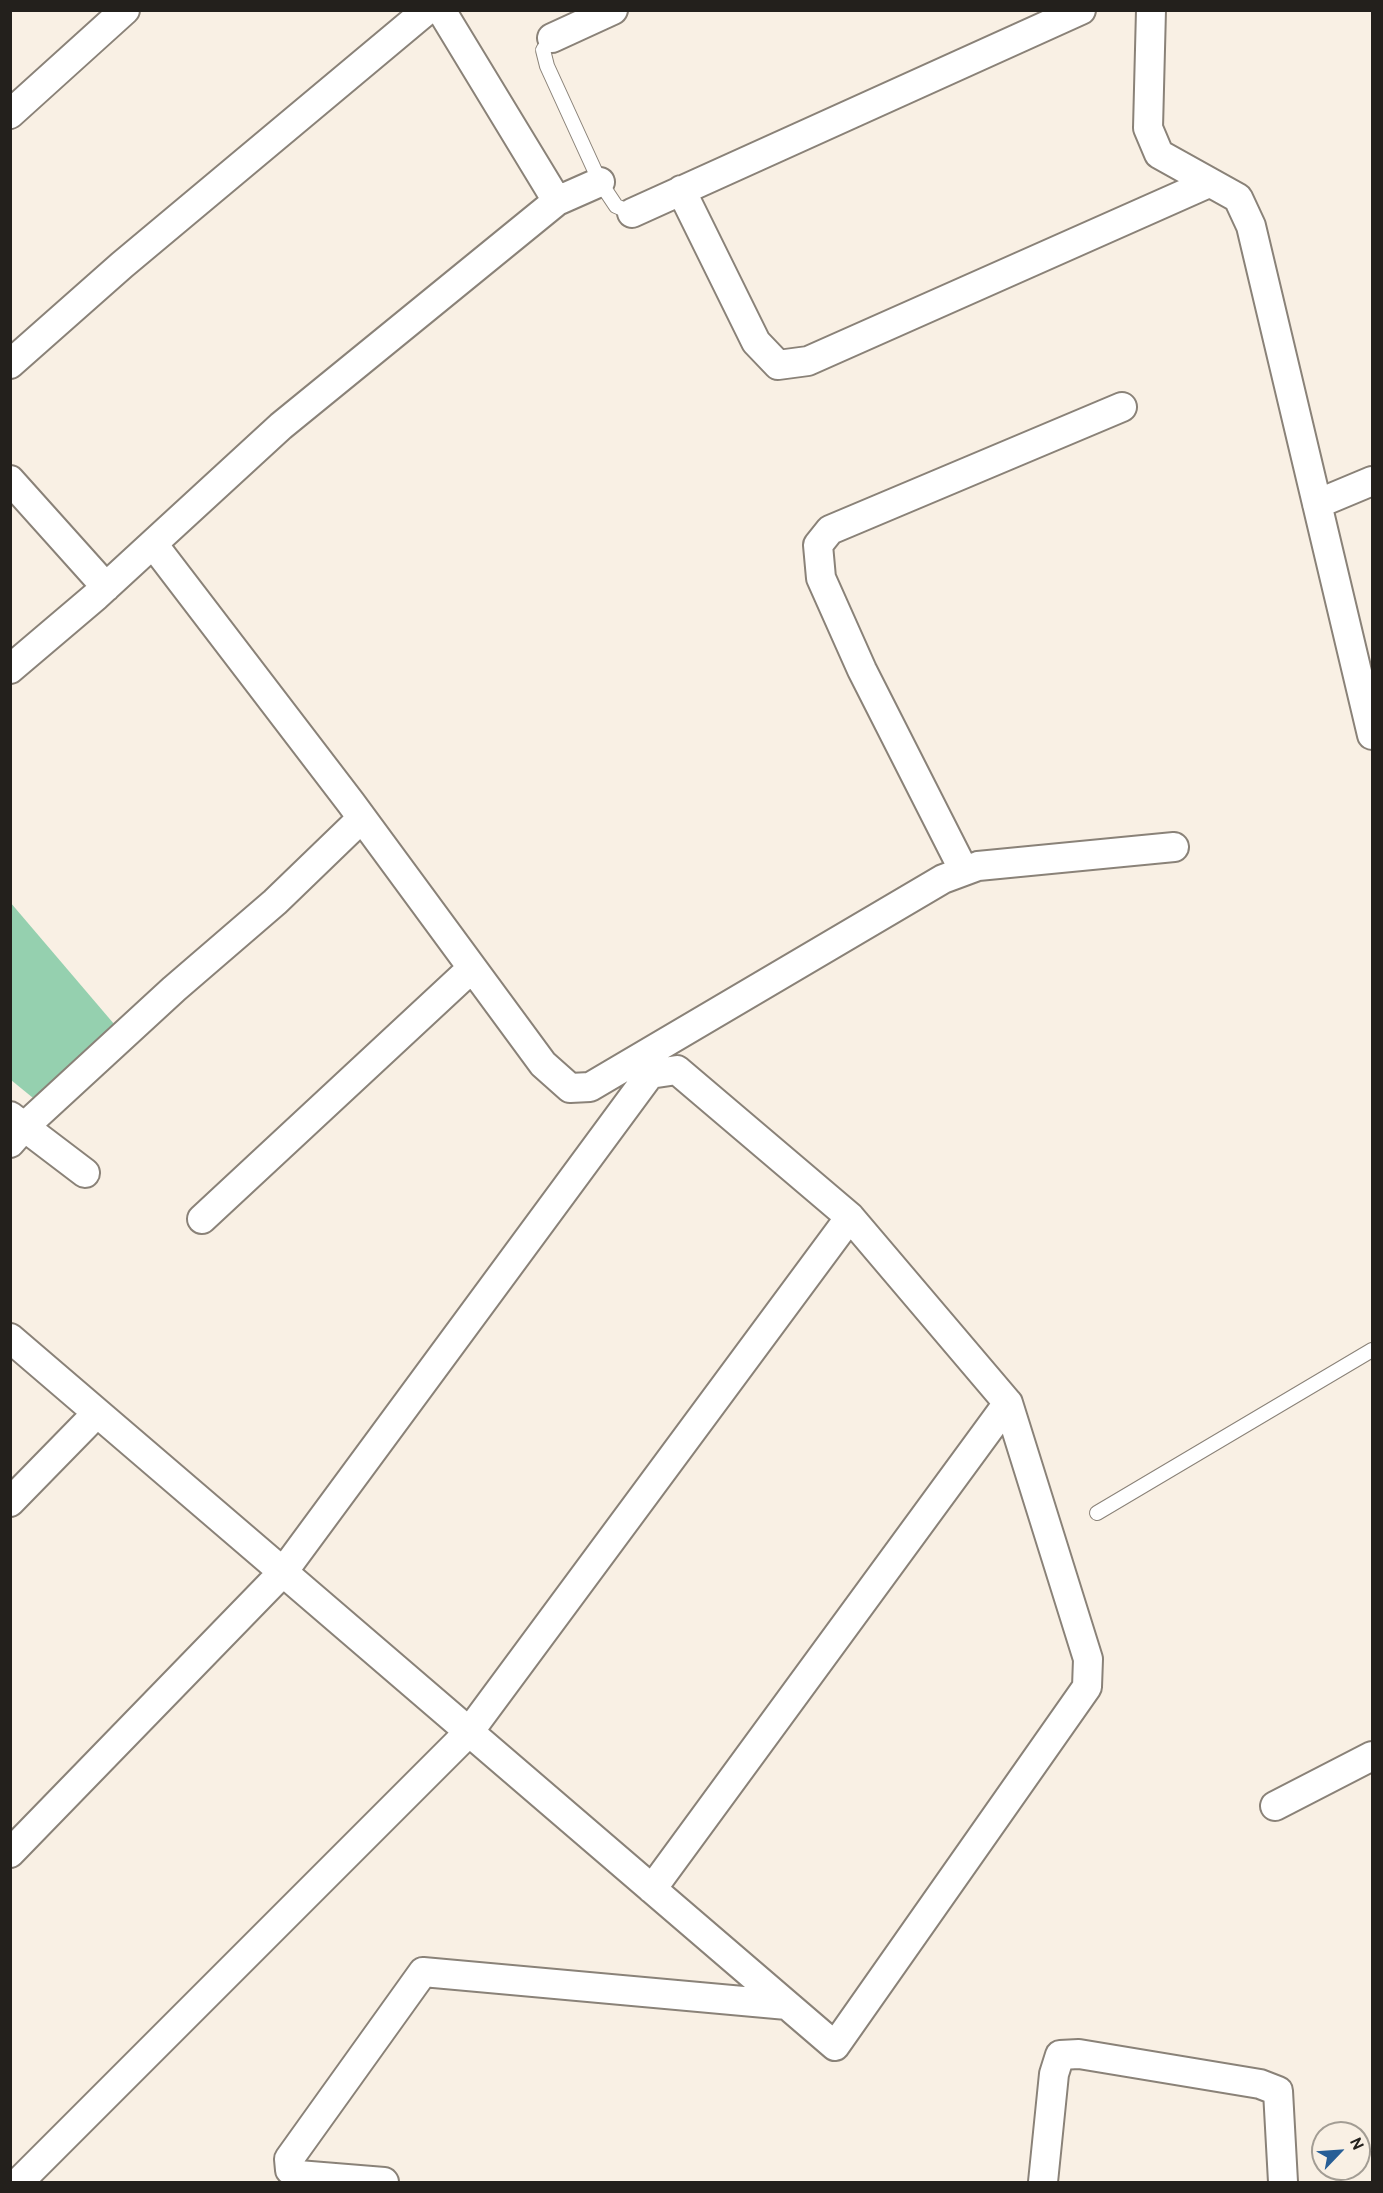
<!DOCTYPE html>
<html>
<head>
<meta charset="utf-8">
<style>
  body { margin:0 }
  #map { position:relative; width:1383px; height:2193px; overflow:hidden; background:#f9f0e4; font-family:Overpass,sans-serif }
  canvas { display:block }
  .frame { position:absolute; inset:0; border:12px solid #23201c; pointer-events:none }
  .north { position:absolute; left:1311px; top:2121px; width:60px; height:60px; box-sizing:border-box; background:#f9f0e4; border:2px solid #a39d94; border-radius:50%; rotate:65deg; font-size:16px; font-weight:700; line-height:24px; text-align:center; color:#23201c }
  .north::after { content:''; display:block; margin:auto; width:21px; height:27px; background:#275e96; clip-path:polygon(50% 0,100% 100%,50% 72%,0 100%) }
</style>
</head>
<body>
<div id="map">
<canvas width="1383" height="2193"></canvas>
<div class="frame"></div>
<div class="north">N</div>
</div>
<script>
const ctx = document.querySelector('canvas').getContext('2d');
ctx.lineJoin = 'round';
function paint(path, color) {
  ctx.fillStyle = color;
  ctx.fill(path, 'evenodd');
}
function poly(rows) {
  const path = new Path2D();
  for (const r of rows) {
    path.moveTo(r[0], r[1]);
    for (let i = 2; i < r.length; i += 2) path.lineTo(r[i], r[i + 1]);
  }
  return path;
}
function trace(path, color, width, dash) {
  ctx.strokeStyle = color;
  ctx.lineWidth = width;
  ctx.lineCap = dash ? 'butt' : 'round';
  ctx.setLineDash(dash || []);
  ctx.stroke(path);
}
const green = poly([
  [10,902,120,1031,38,1102,11,1080]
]);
const service = poly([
  [552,38,543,50,547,66,600,182,616,206,632,213],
  [1097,1513,1372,1350]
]);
const minor = poly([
  [441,10,557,201],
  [1151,10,1148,128,1159,154,1238,198,1251,226,1372,735],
  [552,38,613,10],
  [10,114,125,10],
  [681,190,756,342,778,365,808,361,1209,183],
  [632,213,1081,10],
  [10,364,122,265,427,10],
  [10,480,106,587],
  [1317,504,1372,481],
  [153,544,351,803,543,1064,570,1088,590,1087,943,879,978,866,1174,847],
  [10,669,96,596,281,426,557,201,600,182],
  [964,871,862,670,821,578,818,545,830,530,1122,407],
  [10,1116,85,1173],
  [10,1143,24,1127,174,989,275,902,362,818],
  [202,1219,471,969],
  [10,1338,283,1572,835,2046,1087,1687,1088,1659,1008,1403,850,1217,677,1070,650,1074,283,1572,10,1853],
  [10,1502,97,1413],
  [1275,1806,1372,1756],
  [652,1889,1008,1403],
  [19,2182,469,1732,850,1217],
  [384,2182,298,2175,290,2170,289,2159,423,1972,787,2005],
  [1043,2182,1054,2074,1060,2055,1079,2054,1260,2084,1278,2091,1283,2182]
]);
paint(green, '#95d0af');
trace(service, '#8a8278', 16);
trace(minor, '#8a8278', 32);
trace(service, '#fff', 14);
trace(minor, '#fff', 28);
</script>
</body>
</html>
